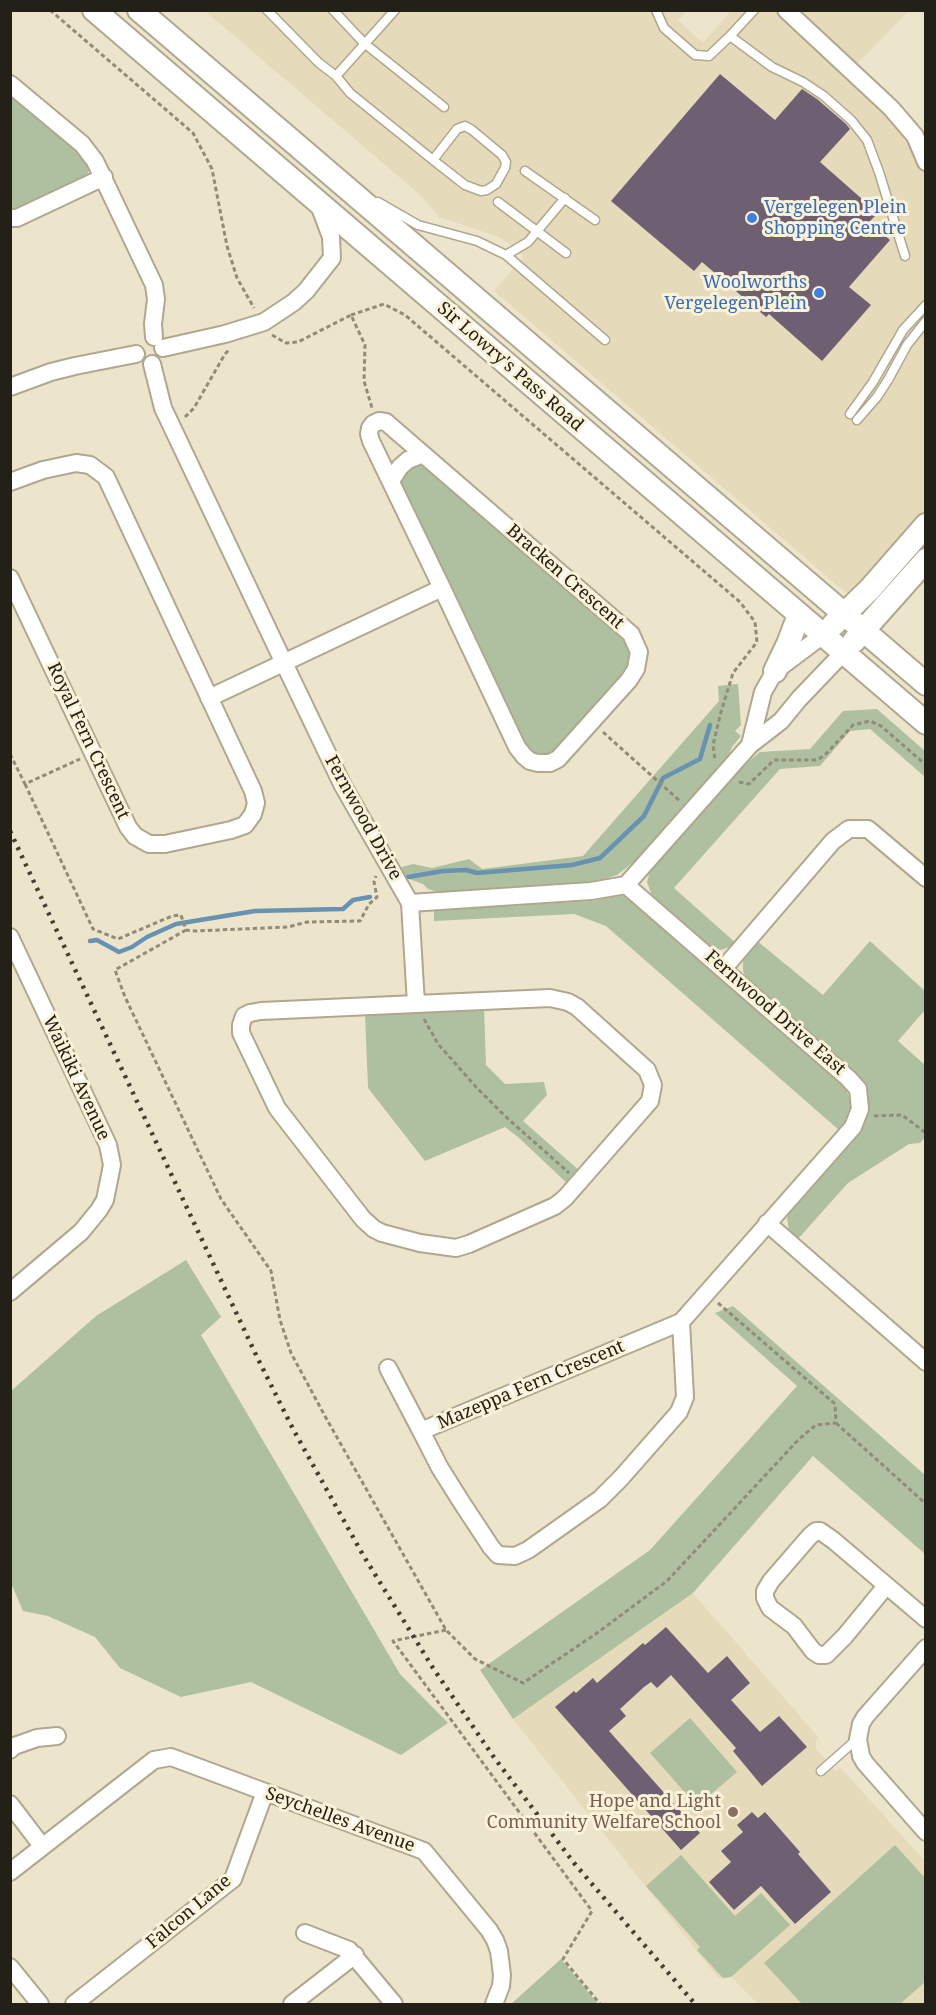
<!DOCTYPE html>
<html>
<head>
<meta charset="utf-8">
<style>
  body { margin:0 }
  #map { position:relative; width:936px; height:2015px; overflow:hidden; background:#ede5cb; font-family:"Noto Serif",serif }
  canvas { display:block }
  .frame { position:absolute; inset:0; border:12px solid #232017; pointer-events:none }
</style>
</head>
<body>
<div id="map">
<canvas width="936" height="2015"></canvas>
<div class="frame"></div>
</div>
<script>
const ctx = document.querySelector('canvas').getContext('2d');
ctx.lineJoin = 'round';
function paint(path, color) {
  ctx.fillStyle = color;
  ctx.fill(path, 'evenodd');
}
function poly(rows) {
  const path = new Path2D();
  for (const r of rows) {
    path.moveTo(r[0], r[1]);
    for (let i = 2; i < r.length; i += 2) path.lineTo(r[i], r[i + 1]);
  }
  return path;
}
function trace(path, color, width, dash) {
  ctx.strokeStyle = color;
  ctx.lineWidth = width;
  ctx.lineCap = dash ? 'butt' : 'round';
  ctx.setLineDash(dash || []);
  ctx.stroke(path);
}
function write(font, color, halo, rows, align = 'center') {
  ctx.font = font + ' "Noto Serif",serif';
  ctx.lineWidth = 6;
  ctx.setLineDash([]);
  ctx.textBaseline = 'middle';
  ctx.strokeStyle = halo;
  ctx.fillStyle = color;
  for (const [text, x, y, turn = 0] of rows) {
    ctx.save();
    ctx.translate(x, y);
    ctx.rotate((+turn || 0) * Math.PI / 180);
    ctx.textAlign = isNaN(turn) ? turn : align;
    if (halo) ctx.strokeText(text, 0, 0);
    ctx.fillText(text, 0, 0);
    ctx.restore();
  }
}
const built = poly([
  [205,11,686,11,678,20,703,43,731,11,909,11,851,70,915,136,925,163,925,539,866,610,494,291,523,257,520,251,499,237,439,217,419,194],
  [693,1593,819,1738,816,1741,816,1749,836,1771,840,1767,925,1861,925,2004,758,2004,731,1977,719,1979,513,1719]
]);
const green = poly([
  [10,95,83,157,89,166,89,171,84,180,10,213],
  [417,464,427,469,624,639,631,653,627,673,551,755,540,756,527,751,399,482,402,471],
  [738,684,741,725,735,731,741,736,732,747,728,756,640,857,617,875,588,885,441,893,428,889,423,884,409,879,398,868,413,864,432,868,469,859,482,869,583,856,719,701,718,686],
  [877,709,925,751,925,777,870,729,850,731,820,766,780,769,674,888,737,944,721,950,707,946,652,896,647,882,650,871,742,767,760,752,810,749,843,711],
  [621,895,631,899,845,1088,852,1102,852,1110,850,1118,840,1131,606,926,574,914,434,921,434,910,592,901],
  [756,940,823,995,870,941,925,991,925,1010,898,1041,925,1065,925,1137,920,1143,909,1144,848,1183,797,1240,789,1231,787,1218,789,1212,863,1126,868,1101,857,1079,748,981,743,971,743,960],
  [484,1008,486,1065,505,1084,544,1082,547,1095,523,1121,581,1172,569,1185,518,1137,505,1127,425,1161,368,1088,365,1014],
  [186,1260,221,1317,201,1335,400,1674,448,1723,401,1755,251,1682,181,1697,120,1668,95,1637,48,1616,23,1611,11,1583,11,1391,96,1316],
  [733,1306,925,1475,925,1554,813,1456,693,1593,513,1719,480,1670,650,1550,797,1386,715,1313],
  [690,1718,737,1772,697,1806,650,1753],
  [895,1845,925,1878,925,1982,900,2004,802,2004,764,1963],
  [681,1855,735,1916,761,1893,790,1925,731,1977,723,1978,697,1950,700,1947,646,1886],
  [561,1959,598,2004,511,2004]
]);
const stream = poly([
  [408,877,443,871,466,870,477,873,572,865,600,858,644,816,663,778,700,759,710,725],
  [90,941,97,940,119,952,132,947,147,937,176,924,255,911,343,909,353,900,370,897]
]);
const building = poly([
  [720,74,775,120,802,89,817,99,846,124,850,129,820,162,878,213,869,222,890,240,849,287,871,305,822,361,769,314,766,317,702,262,694,271,611,201],
  [666,1627,708,1673,727,1656,750,1683,731,1700,760,1732,779,1716,807,1747,762,1786,733,1751,736,1748,671,1675,657,1688,651,1682,644,1687,620,1709,626,1716,609,1731,700,1833,681,1850,555,1707,574,1691,576,1693,593,1678,597,1683,643,1643,645,1645],
  [752,1812,758,1818,765,1812,800,1852,798,1854,831,1892,795,1924,761,1886,734,1910,709,1882,731,1862,721,1851,743,1832,737,1825]
]);
const path = poly([
  [50,10,193,133,212,169,227,246,237,278,254,308],
  [351,315,384,304,405,315,740,602,755,622,757,642,733,673,721,712,713,745,715,760],
  [272,335,286,343,298,342,351,315,365,345,364,381,372,408],
  [185,417,194,408,225,354,229,350],
  [603,732,681,802],
  [10,754,25,784,80,759],
  [739,782,749,784,774,760,817,760,825,755,853,725,870,721,881,726,926,765],
  [25,784,93,929,118,939,172,916,181,915,186,930,195,931,288,927,307,922,360,921,369,904,377,897,374,882,376,876],
  [186,930,115,970,125,997,221,1199,271,1271,280,1320,291,1353,326,1418,446,1630,475,1659,523,1683,597,1633,667,1581,799,1439,816,1425,836,1423,835,1404,718,1303],
  [424,1019,438,1044,477,1088,505,1116,569,1173],
  [874,1116,902,1115,926,1133],
  [836,1423,926,1504],
  [446,1630,393,1641,592,1911,563,1959,600,2004]
]);
const lane = poly([
  [267,10,319,63,336,76,395,10],
  [333,10,364,43,444,107],
  [656,10,664,28,695,55,709,56,730,36,754,10],
  [730,36,772,67,803,82,824,96,851,120,867,140,879,172,905,256],
  [336,76,350,93,433,160,465,185,481,191,487,190,496,184,505,168,506,162,502,155,472,130,465,126,457,129,433,160],
  [525,171,595,220],
  [378,202,418,225,477,241,506,255,605,340],
  [498,202,566,253],
  [506,255,528,242,565,198],
  [850,414,873,382,903,330,926,305],
  [857,420,877,397,888,380,907,345,926,321],
  [821,1771,857,1739]
]);
const street = poly([
  [786,10,891,108,915,136,926,162],
  [10,84,82,144,95,161,154,285,156,299,153,324,154,337],
  [10,218,17,218,104,177],
  [163,348,225,334,264,322,294,302,306,291,332,258,331,237,319,205],
  [152,364,163,408,284,663,342,784,410,903,416,1004,550,998,568,1002,577,1007,647,1070,653,1085,650,1101,565,1198,555,1206,469,1244,456,1248,420,1243,382,1233,374,1229,363,1219,277,1108,241,1033,241,1025,244,1016,250,1013,261,1011,416,1004],
  [10,387,51,372,75,366,136,354],
  [391,481,400,467,408,460,423,454],
  [10,482,43,470,76,463,90,465,106,477,253,791,256,803,253,814,245,825,231,830,165,844,149,844,135,836,128,827,10,578],
  [209,698,442,588,371,441,369,434,370,428,373,424,379,421,386,422,394,429,631,634,639,652,636,669,629,680,558,759,550,763,538,763,530,761,524,756,517,747,442,588],
  [750,745,763,692,775,671,823,635],
  [626,885,848,1078,858,1089,860,1109,853,1127,681,1322,421,1431,440,1468,462,1503,491,1547,498,1555,515,1556,528,1550,600,1499,621,1478,679,1412,685,1397,681,1322],
  [410,903,591,891,626,885,750,745,781,721,799,699,843,653],
  [10,937,108,1145,112,1165,105,1200,99,1210,81,1232,10,1292],
  [724,968,833,841,849,829,868,829,926,878],
  [767,1223,926,1362],
  [388,1368,421,1431],
  [886,1586,845,1636,826,1655,819,1655,813,1651,794,1626,770,1608,765,1598,765,1591,771,1581,810,1536,816,1531,820,1531,833,1540,926,1619],
  [926,1648,865,1717,861,1724,858,1739,861,1756,865,1763,926,1832],
  [10,1750,14,1746,23,1743,37,1738,57,1736],
  [10,1804,42,1846],
  [10,1872,154,1760,171,1757,424,1851,489,1930,495,1940,499,1951,502,1975,501,1986,494,2004],
  [305,1933,349,1950,394,2004],
  [10,1967,40,2004],
  [74,2004,233,1879,265,1792],
  [292,2004,355,1955]
]);
const secondary = poly([
  [94,10,926,723],
  [139,10,926,684],
  [833,625,870,589,926,525],
  [854,641,926,560],
  [775,671,788,644,799,615]
]);
const rail = poly([
  [10,831,257,1357,293,1429,363,1555,433,1668,493,1756,574,1863,695,2004]
]);
const markers = [
  [752,218,6,"#3f7fe0"],
  [819,293,6,"#3f7fe0"],
  [733,1812,6,"#8d6e63"]
];
const shopNames = [
  ["Vergelegen Plein",764,208],
  ["Shopping Centre",764,229],
  ["Woolworths",807,283,"right"],
  ["Vergelegen Plein",807,304,"right"]
];
const streetNames = [
  ["Sir Lowry's Pass Road",510,367,41],
  ["Bracken Crescent",565,577,41],
  ["Royal Fern Crescent",88,741,65],
  ["Fernwood Drive",363,818,61],
  ["Fernwood Drive East",775,1013,41],
  ["Waikiki Avenue",76,1078,65],
  ["Mazeppa Fern Crescent",531,1385,-23],
  ["Seychelles Avenue",340,1820,20],
  ["Falcon Lane",189,1912,-40]
];
const educationNames = [
  ["Hope and Light",721,1802],
  ["Community Welfare School",721,1823]
];
paint(built, '#e5dab9');
paint(green, '#aec09f');
trace(stream, '#6792b2', 4.5);
paint(building, '#6e5f72');
trace(lane, '#afa78e', 11);
trace(street, '#afa78e', 20);
trace(secondary, '#afa78e', 26);
trace(path, '#918b79', 3, [4.5, 3]);
trace(lane, '#fff', 8);
trace(street, '#fff', 16);
trace(secondary, '#fff', 22);
trace(rail, '#433f34', 4.5, [3, 6]);
for (const [x, y, r, color] of markers) {
  const dot = new Path2D();
  dot.arc(x, y, r, 0, 2 * Math.PI);
  ctx.fillStyle = color;
  ctx.fill(dot);
  trace(dot, '#fbf2d8', 2);
}
write('18px', '#366cbe', '#fbf2d8', shopNames, 'left');
write('18px', '#232017', '#fbf2d8', streetNames);
write('18px', '#785e54', '#fbf2d8', educationNames, 'right');
</script>
</body>
</html>
